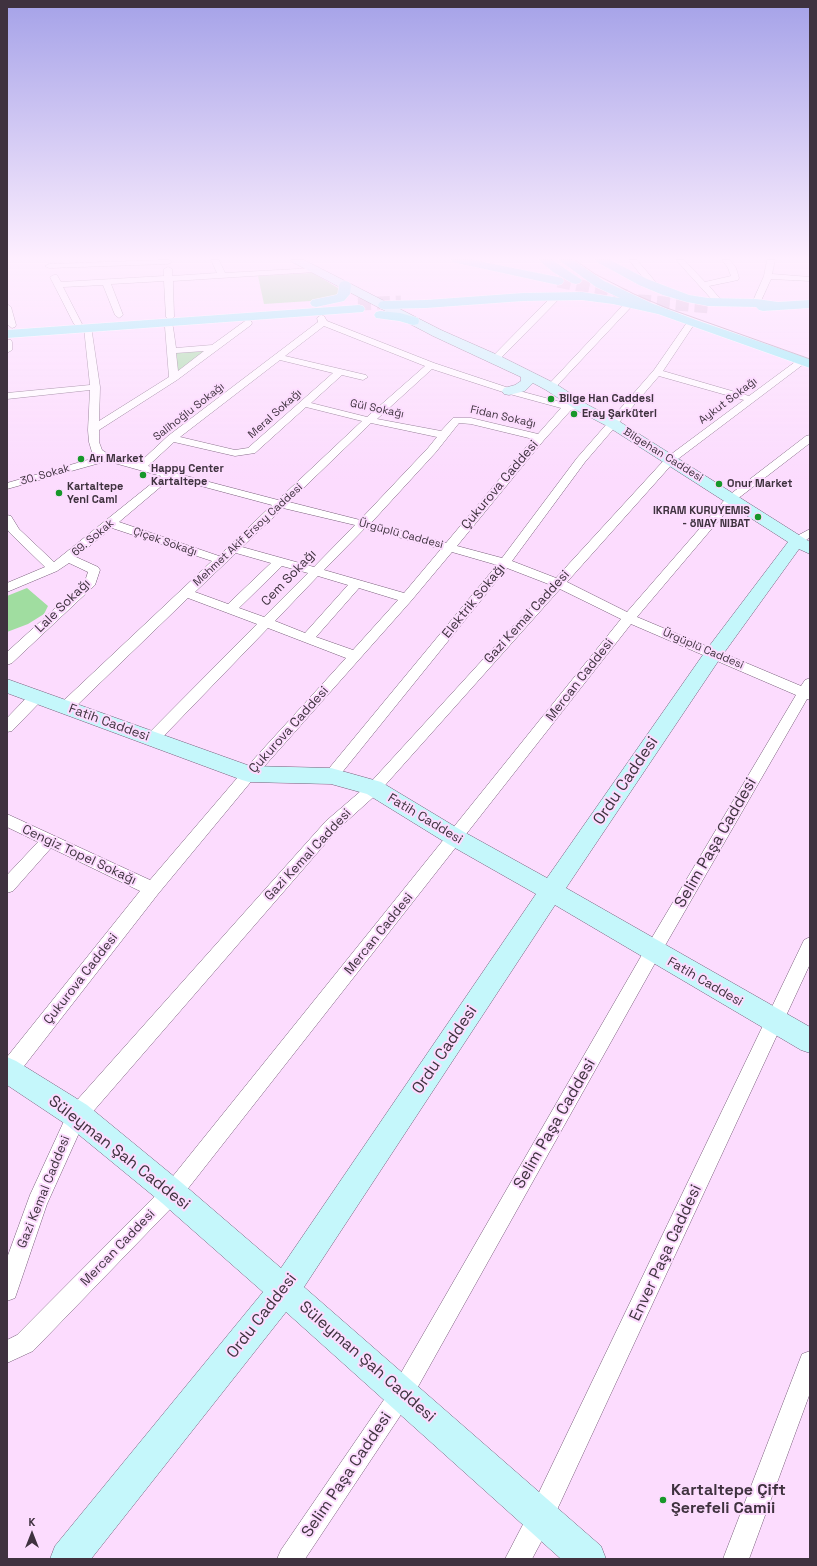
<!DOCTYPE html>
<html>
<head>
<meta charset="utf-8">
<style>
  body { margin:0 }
  #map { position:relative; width:817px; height:1566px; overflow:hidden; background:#fcdcfe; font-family:"Space Grotesk",sans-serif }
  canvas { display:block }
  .frame { position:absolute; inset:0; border:8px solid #3f323f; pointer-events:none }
  .north { position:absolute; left:12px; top:1514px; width:40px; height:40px; -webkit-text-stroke:3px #fcdcfe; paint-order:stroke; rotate:0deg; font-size:11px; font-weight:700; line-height:16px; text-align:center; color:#3f323f }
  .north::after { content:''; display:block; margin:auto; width:14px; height:18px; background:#3f323f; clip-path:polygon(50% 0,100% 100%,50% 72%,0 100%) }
</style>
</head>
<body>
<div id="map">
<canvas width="817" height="1566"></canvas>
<div class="frame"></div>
<div class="north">K</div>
</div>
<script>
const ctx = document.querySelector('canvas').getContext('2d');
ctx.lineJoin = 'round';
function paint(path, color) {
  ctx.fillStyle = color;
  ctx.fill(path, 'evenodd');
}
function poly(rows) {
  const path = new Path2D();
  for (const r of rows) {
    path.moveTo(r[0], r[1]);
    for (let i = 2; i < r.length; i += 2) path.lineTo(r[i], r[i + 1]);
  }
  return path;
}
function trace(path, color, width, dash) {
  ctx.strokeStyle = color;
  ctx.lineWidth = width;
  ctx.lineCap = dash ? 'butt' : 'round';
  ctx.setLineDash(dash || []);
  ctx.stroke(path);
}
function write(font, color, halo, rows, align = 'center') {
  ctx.font = font + ' "Space Grotesk",sans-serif';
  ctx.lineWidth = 4;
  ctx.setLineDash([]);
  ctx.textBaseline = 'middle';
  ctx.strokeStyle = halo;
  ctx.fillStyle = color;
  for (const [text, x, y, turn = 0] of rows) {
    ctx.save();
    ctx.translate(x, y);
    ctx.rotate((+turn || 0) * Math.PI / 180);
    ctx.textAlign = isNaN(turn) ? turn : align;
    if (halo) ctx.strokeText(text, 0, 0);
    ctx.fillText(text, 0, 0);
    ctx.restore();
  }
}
const green = poly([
  [313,273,338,288,340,291,339,295,325,300,264,304,258,276],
  [208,350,177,372,176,352],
  [27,588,48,606,44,614,28,624,7,632,7,596]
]);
const primaryTunnel = poly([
  [558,281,632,297],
  [619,299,710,307],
  [358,304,401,302]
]);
const street = poly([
  [159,260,169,260,172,262,168,264,49,268,45,266,49,264,159,260],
  [211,260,219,260,225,273,315,268,319,270,315,272,173,281,174,317,170,320,166,317,164,281,111,284,123,315,119,318,115,315,103,285,63,287,82,324,78,327,74,324,50,277,54,275,57,275,61,282,164,276,164,269,168,267,172,269,172,276,217,273,211,260],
  [629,260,637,260,659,286,660,288,659,290,653,290,629,260],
  [676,260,684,260,705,282,731,276,728,268,722,260,730,260,736,268,739,278,738,280,709,286,723,302,722,304,716,304,676,260],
  [767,260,775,260,772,274,810,277,810,281,771,279,760,303,759,305,753,305,752,303,764,276,767,260],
  [557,293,560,294,561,296,560,298,498,361,492,361,490,359,492,357,554,294,557,293],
  [629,301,633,304,632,306,554,389,548,389,546,387,548,385,626,302,629,301],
  [7,304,11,307,16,325,15,327,12,328,8,325,7,304],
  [321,315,324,316,327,321,434,363,512,389,568,404,579,405,581,407,579,409,571,410,544,440,457,546,502,558,577,458,654,370,688,321,691,320,695,323,663,371,749,396,799,359,805,359,807,361,805,363,674,462,567,582,627,612,728,496,806,436,810,435,810,443,736,500,637,617,801,686,805,680,810,678,810,700,807,699,659,956,410,1401,305,1559,277,1559,281,1550,394,1385,647,946,796,695,631,624,179,1200,33,1351,7,1363,7,1340,17,1335,165,1186,621,619,560,589,379,792,338,829,84,1122,47,1204,15,1298,7,1301,7,1258,30,1195,70,1108,326,821,369,784,551,585,507,568,336,780,331,782,326,780,324,776,326,772,497,565,452,552,411,601,254,778,158,894,14,1079,7,1081,7,1057,140,891,51,848,13,891,7,893,7,875,38,842,7,827,7,814,150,880,244,770,346,658,268,628,157,743,152,744,147,743,145,739,147,735,257,624,188,598,71,711,66,712,61,711,59,707,61,703,212,561,112,528,76,557,98,567,100,570,95,585,12,663,7,665,7,652,85,581,88,572,69,563,57,571,7,592,7,583,45,567,10,533,7,529,7,515,11,516,19,529,54,562,161,476,107,461,7,489,7,483,98,457,92,452,89,442,88,430,90,390,7,399,7,393,90,385,84,328,85,326,91,326,100,387,99,421,169,377,165,327,166,325,172,325,173,327,176,348,212,345,245,321,251,321,252,323,251,325,177,380,99,430,99,442,102,450,111,456,139,463,168,436,318,322,317,318,321,315],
  [324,326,425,366,367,417,311,403,342,375,363,380,368,377,366,375,285,356,324,326],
  [204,351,178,371,176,353,204,351],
  [280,360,333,373,248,448,235,450,180,437,280,360],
  [432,369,506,393,561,408,538,434,471,418,453,418,441,431,377,419,432,369],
  [659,376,744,400,666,458,556,578,512,561,585,462,659,376],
  [306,407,362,421,278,500,148,466,174,442,235,456,255,453,306,407],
  [371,423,437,437,428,448,360,520,289,502,371,423],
  [459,423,471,424,533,439,446,543,371,523,436,452,459,423],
  [171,478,272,505,219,556,119,522,171,478],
  [283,508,355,525,314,567,242,547,283,508],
  [365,528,441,549,404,593,324,570,365,528],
  [236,553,271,563,228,604,195,592,236,553],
  [282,566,308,573,264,617,239,608,282,566],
  [318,576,348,585,305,633,275,621,318,576],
  [359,588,398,600,353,650,316,637,359,588],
  [7,340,11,340,12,342,12,350,7,353,7,340],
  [810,529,810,537,801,544,793,544,791,541,793,538,810,529],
  [36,692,41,693,43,697,41,701,12,731,7,732,7,718,31,693,36,692],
  [810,937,810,964,549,1527,532,1559,505,1559,531,1509,804,940,810,937],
  [810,1351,810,1393,749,1559,723,1559,802,1354,810,1351]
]);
const secondary = poly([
  [291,260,304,260,441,330,500,356,556,384,588,405,617,420,810,542,810,554,799,549,721,657,566,888,810,1027,810,1053,801,1050,555,905,304,1287,601,1546,606,1559,561,1559,286,1312,91,1559,50,1559,55,1546,263,1292,162,1203,67,1125,7,1085,7,1057,16,1061,87,1105,182,1183,281,1268,536,894,448,844,367,794,331,784,249,782,242,780,7,693,7,679,250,766,331,768,381,782,464,832,547,878,707,649,788,542,607,426,578,411,546,390,533,383,525,391,509,395,504,394,502,391,504,388,515,385,521,381,521,377,433,336,292,262,291,260]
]);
const primary = poly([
  [451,260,473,260,558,277,562,278,564,281,562,284,558,285,457,263,453,262,451,260],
  [539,260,552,260,582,280,580,283,576,284,572,283,553,272,539,260],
  [559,260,573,260,604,281,651,303,696,320,810,359,810,368,658,314,613,304,582,300,523,301,426,308,384,309,380,308,378,305,380,302,384,301,426,300,523,293,582,292,620,298,596,287,559,260],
  [595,260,610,260,647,279,689,295,708,298,756,299,778,302,810,300,810,308,763,311,759,310,756,307,708,306,687,302,663,295,639,285,597,262,595,260],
  [345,281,349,282,351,285,350,294,344,301,316,307,312,306,310,303,312,300,336,295,338,293,339,285,341,282,345,281],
  [359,305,363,306,365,309,363,312,7,338,7,330,359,305],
  [380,311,400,313,418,318,419,321,418,324,413,325,399,321,376,318,374,315,376,312,380,311]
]);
const tram = poly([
  [575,260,595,274,634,294,667,308,810,359]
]);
const markers = [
  [551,399,4,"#17972a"],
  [574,414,4,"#17972a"],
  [81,459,4,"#17972a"],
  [143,475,4,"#17972a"],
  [719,484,4,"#17972a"],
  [59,493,4,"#17972a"],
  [758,517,4,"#17972a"],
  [663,1500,4,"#17972a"]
];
const farPoinames = [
  ["Bilge Han Caddesi",559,399],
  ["Eray Şarküteri",582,414],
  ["Arı Market",89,459],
  ["Happy Center",151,469],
  ["Kartaltepe",151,482],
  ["Onur Market",727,484],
  ["Kartaltepe",67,487],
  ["Yeni Cami",67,500],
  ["IKRAM KURUYEMIS",750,511,"right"],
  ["- öNAY NIBAT",750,524,"right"]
];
const farStreetnames = [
  ["Aykut Sokağı",728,401,-37],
  ["Gül Sokağı",377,409,12],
  ["Salihoğlu Sokağı",189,412,-38],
  ["Meral Sokağı",275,414,-42],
  ["Fidan Sokağı",503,417,13],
  ["Bilgehan Caddesi",663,455,32],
  ["30. Sokak",45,475,-16],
  ["Ürgüplü Caddesi",401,534,15],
  ["Mehmet Akif Ersoy Caddesi",248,535,-43],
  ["69. Sokak",93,538,-40],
  ["Çiçek Sokağı",165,542,19],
  ["Ürgüplü Caddesi",703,649,23]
];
const streetNames = [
  ["Çukurova Caddesi",500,485,-50],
  ["Cem Sokağı",289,578,-46],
  ["Elektrik Sokağı",474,601,-51],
  ["Lale Sokağı",63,606,-44],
  ["Gazi Kemal Caddesi",527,617,-48],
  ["Mercan Caddesi",580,680,-52],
  ["Fatih Caddesi",109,723,20],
  ["Çukurova Caddesi",289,730,-48],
  ["Fatih Caddesi",425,819,31],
  ["Cengiz Topel Sokağı",79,855,25],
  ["Gazi Kemal Caddesi",308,855,-47],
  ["Mercan Caddesi",379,934,-51],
  ["Çukurova Caddesi",81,979,-52],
  ["Fatih Caddesi",705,982,30],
  ["Gazi Kemal Caddesi",44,1192,-68],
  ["Mercan Caddesi",118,1248,-46]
];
const nearStreetnames = [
  ["Ordu Caddesi",626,781,-56],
  ["Selim Paşa Caddesi",716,843,-60],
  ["Ordu Caddesi",445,1050,-56],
  ["Selim Paşa Caddesi",555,1124,-60],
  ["Süleyman Şah Caddesi",119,1153,38],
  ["Enver Paşa Caddesi",666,1253,-65],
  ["Ordu Caddesi",262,1316,-52],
  ["Süleyman Şah Caddesi",367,1362,41],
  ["Selim Paşa Caddesi",347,1475,-56]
];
const nearPoinames = [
  ["Kartaltepe Çift",671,1491],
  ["Şerefeli Camii",671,1509]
];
paint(green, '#a0dda0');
trace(primaryTunnel, '#d6bad8', 13, [13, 6]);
trace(street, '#795e7b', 1);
trace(secondary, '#795e7b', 1);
trace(primary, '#fff', 1);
paint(street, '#fff');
paint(secondary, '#c5f7fb');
paint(primary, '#8beef7');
trace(tram, '#a78fa8', 1);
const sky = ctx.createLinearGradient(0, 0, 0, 479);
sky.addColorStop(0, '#a5a2e8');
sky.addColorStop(0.54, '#feefff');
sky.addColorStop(1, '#feefff00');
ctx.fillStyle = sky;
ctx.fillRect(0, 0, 817, 479);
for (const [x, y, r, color] of markers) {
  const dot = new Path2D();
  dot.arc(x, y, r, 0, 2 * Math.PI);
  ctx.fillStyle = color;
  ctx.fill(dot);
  trace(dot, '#fcdcfe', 1.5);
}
write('bold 11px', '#3f323f', '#fcdcfe', farPoinames, 'left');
write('11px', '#3f323f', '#fcdcfe', farStreetnames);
write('13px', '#3f323f', '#fcdcfe', streetNames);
write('16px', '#3f323f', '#fcdcfe', nearStreetnames);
write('bold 16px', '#3f323f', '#fcdcfe', nearPoinames, 'left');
</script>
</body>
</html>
